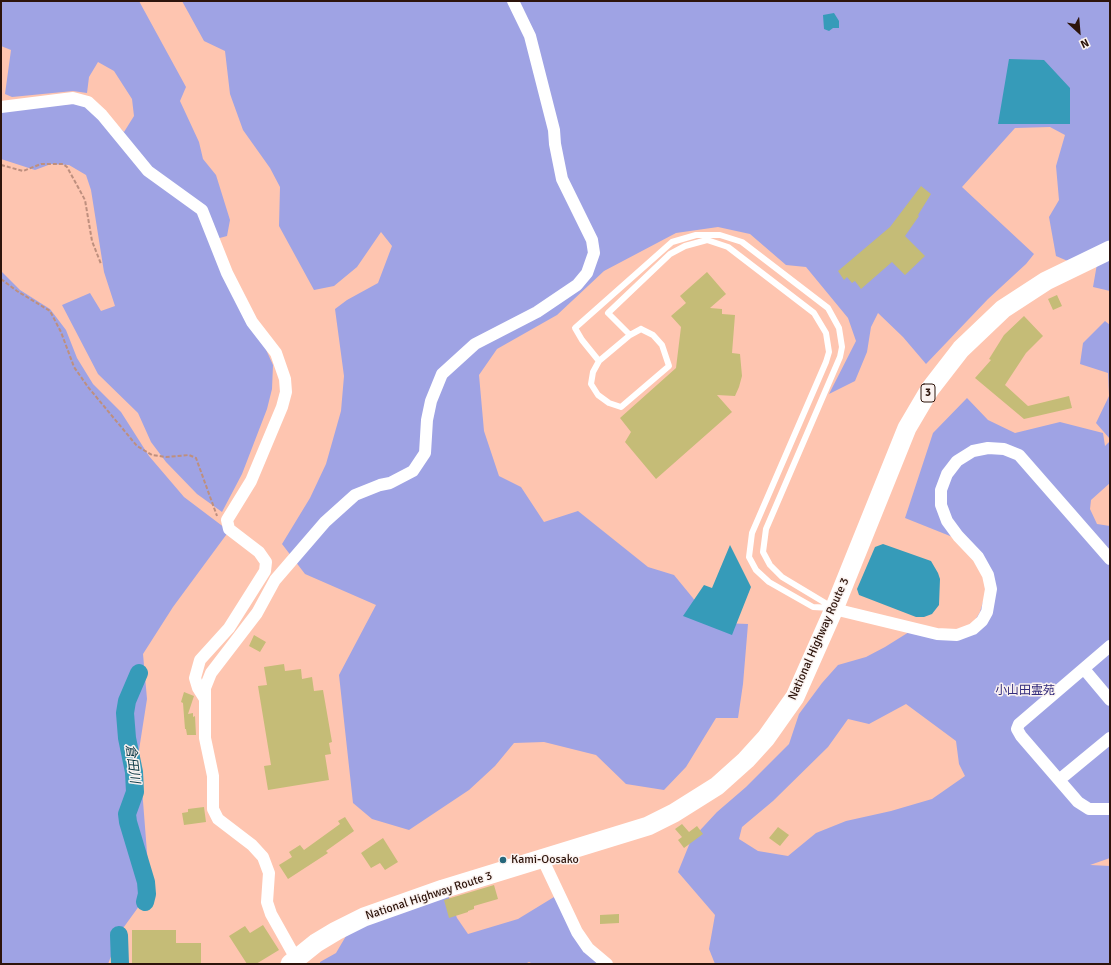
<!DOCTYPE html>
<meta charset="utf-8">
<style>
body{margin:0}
#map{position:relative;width:1111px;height:965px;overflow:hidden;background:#fec5b0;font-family:Signika,sans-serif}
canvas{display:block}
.frame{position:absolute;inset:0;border:2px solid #2d140b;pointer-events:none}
.north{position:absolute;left:1059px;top:12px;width:40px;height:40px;-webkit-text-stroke:3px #fbf3f1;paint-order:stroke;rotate:154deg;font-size:11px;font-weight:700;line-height:16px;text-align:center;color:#2d140b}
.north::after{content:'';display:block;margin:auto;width:14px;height:18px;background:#2d140b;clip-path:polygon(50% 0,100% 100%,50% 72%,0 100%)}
</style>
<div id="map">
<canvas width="1111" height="965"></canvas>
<div class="frame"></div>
<div class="north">N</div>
</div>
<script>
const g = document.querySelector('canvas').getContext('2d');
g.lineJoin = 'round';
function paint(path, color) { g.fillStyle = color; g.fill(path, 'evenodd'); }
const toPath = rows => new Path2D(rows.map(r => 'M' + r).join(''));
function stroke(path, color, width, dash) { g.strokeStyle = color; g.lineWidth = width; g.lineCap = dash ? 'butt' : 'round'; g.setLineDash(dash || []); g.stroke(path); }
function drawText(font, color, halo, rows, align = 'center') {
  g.font = font + ' Signika,"Noto Sans JP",sans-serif'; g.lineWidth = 3; g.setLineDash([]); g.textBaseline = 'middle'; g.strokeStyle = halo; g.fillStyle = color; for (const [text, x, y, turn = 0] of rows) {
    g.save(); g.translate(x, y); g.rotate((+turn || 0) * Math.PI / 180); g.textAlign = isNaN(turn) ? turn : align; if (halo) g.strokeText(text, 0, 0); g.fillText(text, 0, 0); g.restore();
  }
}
paint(toPath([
 [3,1,139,1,186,87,180,101,199,142,203,159,216,175,230,220,227,236,216,239,273,365,272,389,267,409,242,474,222,512,197,494,166,462,151,442,138,413,98,374,62,305,90,293,101,311,115,306,104,272,91,190,86,175,69,165,51,164,35,170,1,159,1,111,81,103,113,121,124,132,134,116,132,99,114,71,98,62,89,77,87,93,73,91,12,97,5,94,11,50,1,46,1,4],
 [182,1,1110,1,1110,245,1070,262,1056,256,1049,217,1059,200,1056,166,1065,135,1050,127,1015,128,962,187,1034,254,1026,264,988,299,926,364,903,337,878,313,871,327,867,352,855,381,829,394,856,341,848,318,806,267,786,265,750,234,718,227,676,233,604,271,557,315,497,349,479,375,484,431,499,476,521,487,544,522,578,511,648,567,674,575,697,603,721,623,748,624,743,684,738,718,716,718,686,767,664,790,626,784,596,755,544,742,514,743,495,766,469,790,409,830,372,819,353,803,339,675,376,605,305,574,282,544,310,498,326,464,341,411,344,376,335,309,347,300,378,283,392,246,381,232,357,267,334,286,314,290,279,226,280,187,270,168,243,130,230,94,225,51,204,41],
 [1110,259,1110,291,1093,287,1097,264],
 [1,271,20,290,50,309,66,330,77,358,93,384,121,412,149,456,184,497,229,531,173,607,143,654,147,699,139,750,150,891,121,931,108,964,1,964],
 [1105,321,1110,325,1110,439,1096,423,1109,396,1108,373,1080,364,1083,343],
 [967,398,988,420,1015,433,1060,422,1103,433,1105,446,1110,441,1110,483,1091,500,1090,509,1097,524,1110,526,1110,858,1090,865,1110,866,1110,964,715,964,709,949,715,915,678,872,691,840,717,812,746,787,789,744,799,714,822,683,838,665,866,657,885,647,917,627,953,630,966,627,974,622,980,612,985,595,985,580,977,563,955,538,905,518,933,433],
 [906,704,956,741,959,764,965,776,932,799,891,811,846,821,816,833,788,856,758,851,739,839,742,827,773,801,828,747,848,719,869,724],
 [448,895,457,918,468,934,518,919,554,897,602,964,533,964,529,962,525,964,320,964,320,962,336,953,346,936,393,911]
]), '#9fa3e4');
paint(toPath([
 [834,13,839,21,839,28,833,28,829,31,824,29,823,15],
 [1009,59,1044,60,1070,88,1070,124,998,124],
 [883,544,931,561,938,573,940,579,939,605,932,614,924,617,916,617,859,595,857,589,875,547],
 [730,545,751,587,732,635,683,616,704,585,712,588]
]), '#369bb9');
stroke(toPath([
 [139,673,127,701,125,713,127,738,134,772,135,792,127,814,128,822,146,882,147,894,145,902],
 [119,935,120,964]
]), '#369bb9', 18);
paint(toPath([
 [921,186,931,194,918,215,919,216,905,236,925,256,905,275,892,262,861,289,855,281,852,283,847,277,844,280,838,271,890,227],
 [707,272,726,294,710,308,722,309,722,314,735,315,732,353,740,354,742,376,739,387,735,396,717,395,732,412,656,479,625,442,631,432,620,418,676,368,681,327,671,316,686,303,680,296],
 [1057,295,1062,306,1053,310,1048,299],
 [1024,316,1043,336,1026,353,1005,385,1028,406,1069,396,1072,408,1024,419,975,378,991,360,989,359,1004,335],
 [254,635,266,642,260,652,249,646],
 [284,664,285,671,301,669,302,679,312,677,314,691,323,690,332,742,329,743,331,754,325,755,329,780,268,790,264,766,271,765,258,686,267,685,264,667],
 [184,692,194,696,188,714,193,713,193,717,195,716,196,735,187,735,186,729,185,729,183,703,181,702],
 [204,807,206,822,184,825,182,813,188,812,188,809],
 [345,817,354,831,326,851,328,853,288,879,279,865,292,857,289,852,300,845,304,850,340,824,338,821],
 [682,824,689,832,697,826,703,834,684,848,678,840,682,837,675,829],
 [778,827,789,835,780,846,769,838],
 [383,838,398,862,385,870,380,863,371,868,361,853],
 [494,885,498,899,474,906,474,909,468,911,468,912,449,918,444,900],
 [619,914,619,923,600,924,600,915],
 [263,925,279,950,256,964,247,964,229,936,245,926,250,933],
 [132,930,176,930,176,943,201,943,201,964,132,964]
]), '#c5bc77');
stroke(toPath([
 [1,165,23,171,41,164,63,164,67,167,85,200,92,241,101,264],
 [1,279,17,291,50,311,61,332,74,367,88,387,137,446,152,455,166,457,189,455,196,458,217,516]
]), '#be8f7e', 2, [4, 2]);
stroke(toPath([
 [641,329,653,335,662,345,669,366,621,407,609,403,598,395,591,384,593,372,599,361,630,335,641,329],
 [630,335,608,313,670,254,685,246,707,240,728,247,814,313,826,333,829,352,826,362,752,533,749,557,756,570,769,582,813,607,831,608],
 [599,361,582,340,575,328,672,242,696,235,720,235,742,242,828,308,839,328,842,347,840,357,766,529,763,552,770,565,782,577,832,607]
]), '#fff', 6);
stroke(toPath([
 [1,107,73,98,88,102,102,115,148,171,202,210,227,273,252,322,276,353,285,379,286,392,282,407,251,481,227,520,229,529,259,552,266,562,265,571,229,628,200,660,195,678,198,688,205,699,205,738,213,776,213,809,218,819,252,845,263,857,269,873,267,902,271,914,299,964],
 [834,609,937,634,957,635,973,629,982,621,987,612,991,589,988,575,978,557,958,536,947,521,941,505,941,490,947,474,957,461,973,451,988,448,1004,449,1019,455,1110,559],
 [1110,646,1019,724,1017,729,1021,736,1078,802,1089,809,1110,809],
 [1084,669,1110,700],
 [205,699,205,688,211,673,257,613,275,580,325,522,355,495,380,485,390,483,413,471,425,453,427,420,431,401,442,374,475,344,537,312,577,285,587,273,594,253,592,240,562,179,555,144,554,130,530,36,513,1],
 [1059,780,1110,738],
 [543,860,577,932,588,948,607,964]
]), '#fff', 12);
stroke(toPath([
 [290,964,316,943,336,931,364,917,443,889,648,826,674,813,717,786,746,760,766,738,795,697,834,609,907,428,930,389,961,349,1003,309,1046,281,1110,250]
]), '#fff', 19);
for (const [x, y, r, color] of [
 [503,860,4,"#26677b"]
]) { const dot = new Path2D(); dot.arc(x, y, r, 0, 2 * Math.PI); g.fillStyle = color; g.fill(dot); stroke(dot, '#fbf3f1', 1.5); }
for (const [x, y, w] of [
 [928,393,14]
]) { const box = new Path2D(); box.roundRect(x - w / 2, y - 9, w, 18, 3); g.fillStyle = '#fbf3f1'; g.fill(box); stroke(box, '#2d140b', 1); }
drawText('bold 11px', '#2d140b', null, [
 ["3",928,393]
]);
drawText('12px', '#2d140b', '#fbf3f1', [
 ["National Highway Route 3",819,639,-66],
 ["National Highway Route 3",429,896,-18]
]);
drawText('12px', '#332b7b', '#fbf3f1', [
 ["小山田霊苑",1025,691]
]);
drawText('12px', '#2d140b', '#fbf3f1', [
 ["Kami-Oosako",511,860]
], 'left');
drawText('italic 13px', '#0a3845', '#fbf3f1', [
 ["倉田川",132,764,83]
]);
</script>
